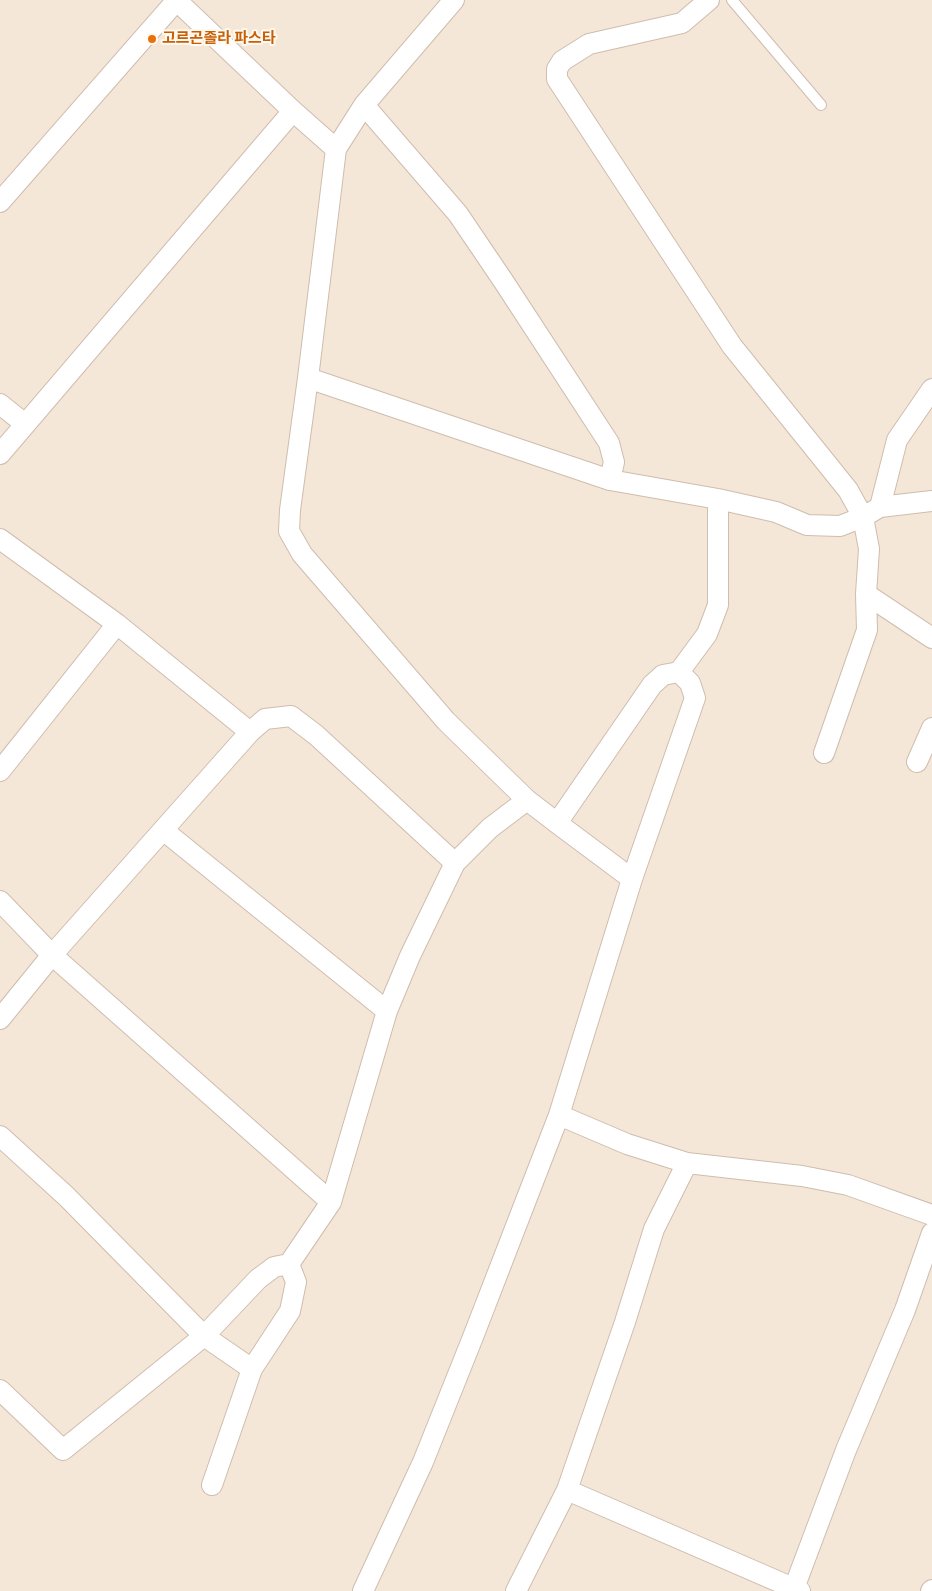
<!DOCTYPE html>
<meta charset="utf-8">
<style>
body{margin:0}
canvas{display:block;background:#fcf5e9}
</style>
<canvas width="932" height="1591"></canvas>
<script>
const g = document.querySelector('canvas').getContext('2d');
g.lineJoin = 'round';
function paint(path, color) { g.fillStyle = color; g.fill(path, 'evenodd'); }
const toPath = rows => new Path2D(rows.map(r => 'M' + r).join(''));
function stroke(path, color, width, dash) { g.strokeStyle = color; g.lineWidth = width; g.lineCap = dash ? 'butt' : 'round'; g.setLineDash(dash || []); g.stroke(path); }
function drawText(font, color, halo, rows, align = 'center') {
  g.font = font + ' "Titillium Web","Noto Sans KR",sans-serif'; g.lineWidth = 4; g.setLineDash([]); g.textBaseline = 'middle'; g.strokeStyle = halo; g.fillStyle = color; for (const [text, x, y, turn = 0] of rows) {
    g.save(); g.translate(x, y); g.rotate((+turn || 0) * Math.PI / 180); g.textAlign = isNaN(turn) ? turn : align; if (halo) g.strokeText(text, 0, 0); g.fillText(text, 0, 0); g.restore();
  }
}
paint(toPath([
 [0,0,932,0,932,1591,0,1591]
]), '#f4e7d7');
const service = toPath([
 [732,0,821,105]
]);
const minor = toPath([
 [176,0,293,111,336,149,364,105,454,0],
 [709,0,682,23,589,44,562,61,557,69,557,79,732,346,848,490,863,517,869,549,866,594,867,630,824,753],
 [364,105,458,214,504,282,609,443,614,462,610,480],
 [0,202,177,0],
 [308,378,336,149],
 [0,404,25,424],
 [0,454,293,111],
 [718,499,776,512,807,525,840,526,863,517,880,507,932,501],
 [880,507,897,440,932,389],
 [0,539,117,624,250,732],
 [866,594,932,638],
 [917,762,932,728],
 [0,771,117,624],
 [557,823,652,685,663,675,679,672,707,634,718,605,718,499,610,480,308,378,290,510,289,531,302,554,446,721,527,800,557,823,632,879],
 [163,830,387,1011],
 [0,901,52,955,331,1202],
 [0,1019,52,955,250,732,265,719,291,716,316,735,455,863],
 [559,1115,627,1144,687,1163,802,1176,848,1185,932,1215],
 [0,1136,66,1196,204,1336,252,1369],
 [0,1390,63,1450,204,1336,258,1279,274,1267,289,1264,331,1202,387,1011,410,956,455,863,490,828,527,800],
 [212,1485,252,1369,290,1311,296,1282,289,1264],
 [567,1490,800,1591],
 [363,1591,423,1462,473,1337,559,1115,632,879,695,698,690,683,679,672],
 [516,1591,567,1490,625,1322,654,1229,687,1163],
 [793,1591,846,1450,905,1310,932,1233],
 [931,1591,932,1590]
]);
stroke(service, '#cfbdae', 12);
stroke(minor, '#cfbdae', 22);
stroke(service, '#fff', 10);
stroke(minor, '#fff', 20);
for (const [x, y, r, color] of [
 [152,39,5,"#e8710a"]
]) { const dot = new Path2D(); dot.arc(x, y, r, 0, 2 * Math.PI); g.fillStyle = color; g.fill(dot); stroke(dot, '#fff9ef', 2); }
drawText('bold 15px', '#c56008', '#fff9ef', [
 ["고르곤졸라 파스타",162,39]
], 'left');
</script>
